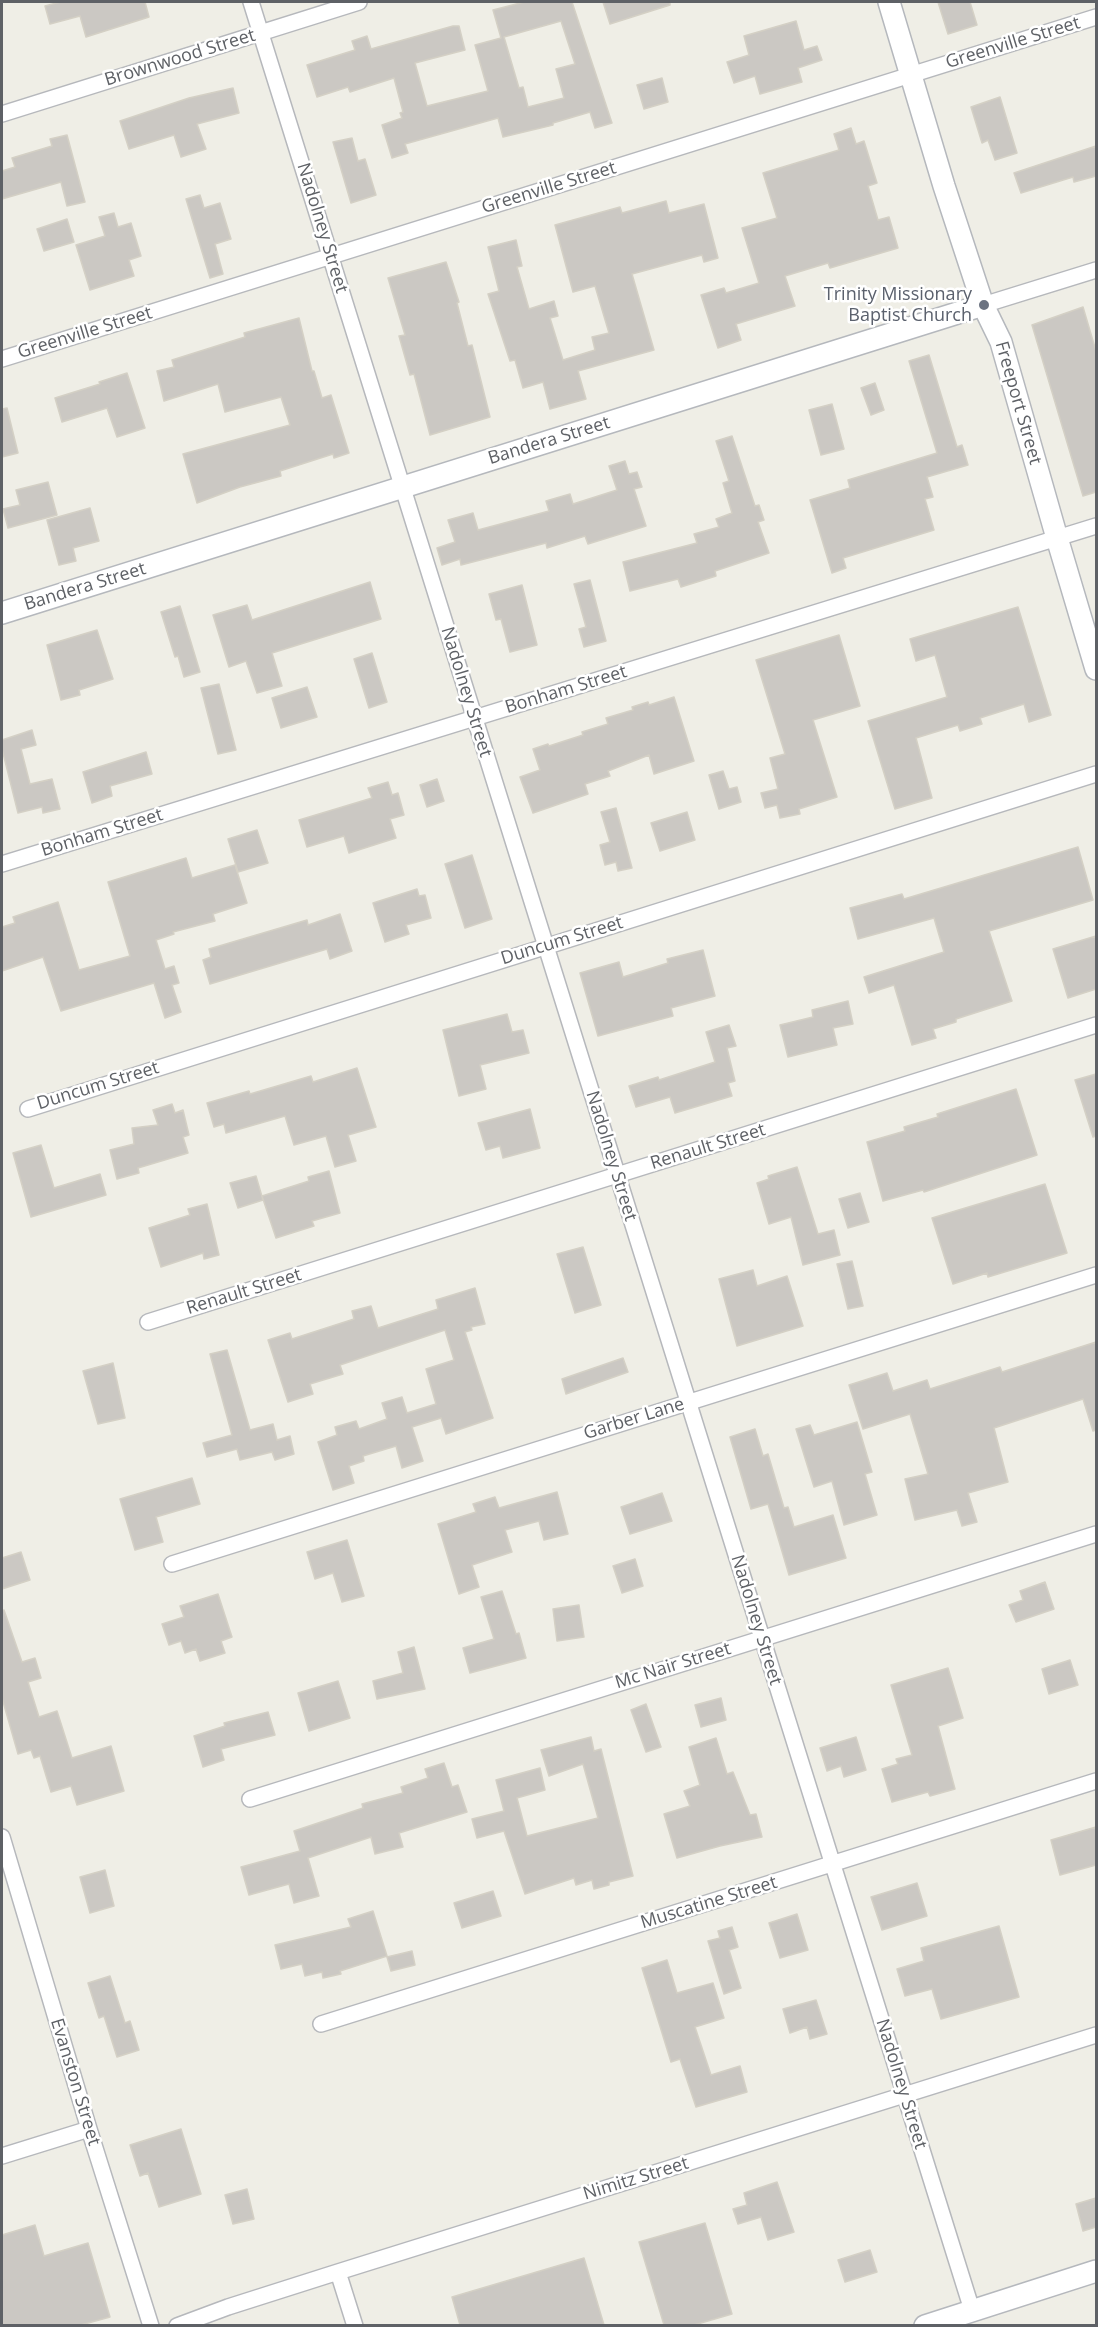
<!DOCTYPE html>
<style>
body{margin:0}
#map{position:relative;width:1098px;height:2327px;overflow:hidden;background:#efeee6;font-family:"Open Sans",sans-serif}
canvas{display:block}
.frame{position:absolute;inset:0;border:3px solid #5e6166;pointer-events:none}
</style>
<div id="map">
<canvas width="1098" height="2327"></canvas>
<div class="frame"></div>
</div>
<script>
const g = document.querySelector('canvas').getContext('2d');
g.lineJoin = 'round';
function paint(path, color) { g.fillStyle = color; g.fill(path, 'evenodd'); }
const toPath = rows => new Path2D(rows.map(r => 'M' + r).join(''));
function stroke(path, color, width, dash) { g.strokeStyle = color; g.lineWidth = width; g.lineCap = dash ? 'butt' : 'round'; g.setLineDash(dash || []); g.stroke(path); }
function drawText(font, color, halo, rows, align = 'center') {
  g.font = font + ' "Open Sans",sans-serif'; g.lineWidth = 5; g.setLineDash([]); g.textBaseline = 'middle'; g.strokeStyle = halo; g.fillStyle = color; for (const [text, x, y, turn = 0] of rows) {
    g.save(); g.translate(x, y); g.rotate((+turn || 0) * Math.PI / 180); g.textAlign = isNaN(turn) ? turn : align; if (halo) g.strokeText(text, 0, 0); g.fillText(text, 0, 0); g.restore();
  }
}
const building = toPath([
 [60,2,145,2,149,17,86,37,80,16,50,24,45,6,60,2],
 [524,2,572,2,612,123,595,128,590,112,553,123,553,125,503,137,498,118,405,144,408,153,392,158,382,125,402,118,400,113,403,112,394,78,350,92,348,87,317,97,307,65,355,50,352,41,367,36,371,49,453,26,459,26,465,50,415,63,427,106,488,91,475,45,501,38,493,10,524,2],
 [561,21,575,64,556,69,564,98,528,107,523,87,519,88,504,37,561,21],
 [603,2,670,2,670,5,610,24,603,2],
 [938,2,970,2,977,25,948,34,938,2],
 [796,21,804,50,817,46,822,60,798,68,802,82,760,94,755,76,734,83,727,62,749,55,744,36,796,21],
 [662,78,668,102,644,109,637,85,662,78],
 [233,88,239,113,197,124,206,149,181,157,174,135,129,149,120,121,189,98,233,88],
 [1000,97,1017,153,995,160,988,140,982,143,971,107,1000,97],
 [851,128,856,144,864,141,877,183,868,186,878,220,889,217,898,248,830,268,828,263,785,276,795,306,736,324,741,340,718,348,701,295,724,288,726,293,759,283,742,228,777,218,763,173,839,150,834,134,851,128],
 [67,135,85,202,67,206,61,182,2,199,2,171,15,167,12,158,52,146,50,139,67,135],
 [352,138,358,161,365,159,376,195,351,203,333,142,352,138],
 [1096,146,1096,176,1074,182,1073,177,1021,193,1014,173,1096,146],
 [200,195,204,208,220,203,231,239,215,244,223,274,210,278,186,199,200,195],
 [666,201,669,213,704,204,718,258,704,262,702,255,632,274,654,350,578,371,586,399,550,409,543,382,523,388,515,360,510,361,488,294,499,291,488,247,516,240,522,266,517,267,529,309,554,301,558,316,550,318,563,360,595,350,592,337,609,333,595,286,573,292,555,225,620,207,622,213,666,201],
 [114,213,118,227,131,223,141,256,129,260,134,276,90,290,76,245,105,236,99,217,114,213],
 [67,219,74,242,44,251,37,229,67,219],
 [446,262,459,302,457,303,468,346,472,345,490,417,430,435,414,374,410,375,399,336,405,335,388,278,446,262],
 [1083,307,1096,351,1096,492,1083,496,1032,325,1083,307],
 [299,318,312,371,314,371,322,398,331,395,349,453,334,458,333,454,280,471,281,476,240,487,197,503,183,454,290,425,281,397,225,412,218,384,164,401,157,371,174,367,172,360,245,337,244,333,299,318],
 [929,355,957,447,962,445,968,465,927,477,933,497,925,499,934,530,843,558,846,568,832,573,810,500,850,488,848,480,937,453,909,361,929,355],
 [127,373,145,428,117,437,107,408,62,422,55,398,100,384,99,382,127,373],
 [875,383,884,410,871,415,861,388,875,383],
 [832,404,844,449,821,455,809,410,832,404],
 [7,408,18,453,2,457,2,409,7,408],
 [732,436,755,506,759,505,764,520,758,522,769,553,715,571,716,576,681,587,678,579,630,591,623,562,697,543,694,534,719,527,716,519,732,513,723,483,729,481,716,441,732,436],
 [625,461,629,474,637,472,642,487,634,489,646,526,588,544,585,536,547,548,546,543,461,565,460,559,442,565,437,548,455,542,448,520,473,513,478,530,549,511,546,501,570,494,573,504,617,490,609,466,625,461],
 [48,482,57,515,8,528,3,509,20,505,16,490,48,482],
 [90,508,99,541,73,548,76,561,59,565,47,520,90,508],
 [590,580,606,641,584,647,579,629,586,627,574,584,590,580],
 [370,582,381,619,272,653,282,686,257,693,246,661,229,667,213,615,247,605,252,620,370,582],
 [522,585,537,645,510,652,501,619,496,620,489,594,522,585],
 [180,606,200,672,184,677,178,656,175,657,161,612,180,606],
 [1018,607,1051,715,1029,722,1024,704,980,718,982,724,960,731,958,725,916,738,932,798,895,809,868,721,947,697,935,655,916,661,910,639,1018,607],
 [97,630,113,679,79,690,80,695,61,700,47,645,97,630],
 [839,635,860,706,813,720,837,797,799,809,800,814,780,818,777,805,765,808,761,793,778,789,770,758,785,754,756,660,839,635],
 [372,653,387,702,369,708,354,659,372,653],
 [219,684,236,750,218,754,201,688,219,684],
 [307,687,317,717,281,728,272,698,307,687],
 [674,697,694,761,654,774,649,755,608,771,610,776,585,784,588,794,533,813,520,777,540,770,533,749,548,744,549,746,583,735,582,732,608,724,606,718,633,710,632,707,648,702,649,705,674,697],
 [32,730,36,745,21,749,30,784,52,779,60,809,43,813,42,807,18,813,2,749,2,740,32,730],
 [146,752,152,774,110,786,112,796,92,803,83,772,146,752],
 [723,771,729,789,737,787,741,802,719,809,709,775,723,771],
 [437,779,444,801,427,807,420,785,437,779],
 [388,782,392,795,398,793,404,815,390,819,396,838,349,853,344,836,307,847,299,820,372,798,368,788,388,782],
 [616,808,632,868,618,871,616,862,605,865,600,845,610,842,601,812,616,808],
 [687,812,695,840,660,851,651,823,687,812],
 [257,830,268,863,238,872,228,839,257,830],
 [1078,847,1093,900,989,931,1012,1001,956,1019,956,1022,933,1029,936,1038,912,1045,894,985,869,993,864,977,944,952,934,918,858,939,850,908,902,894,904,899,1078,847],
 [472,855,492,919,465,928,445,864,472,855],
 [186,858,192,878,235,865,247,903,213,914,215,921,173,932,174,934,156,940,165,969,174,966,179,983,172,985,181,1012,165,1018,154,983,61,1011,43,957,2,971,2,927,15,923,13,917,58,902,79,970,130,956,108,882,186,858],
 [417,889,419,896,425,895,431,918,406,925,409,934,385,942,373,903,417,889],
 [340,914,352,951,330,959,327,949,210,984,203,960,211,957,209,949,307,920,308,925,340,914],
 [1096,936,1096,989,1068,998,1053,949,1096,936],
 [703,950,715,996,671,1008,673,1016,598,1036,580,973,619,962,623,977,668,963,667,959,703,950],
 [848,1001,853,1024,833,1028,837,1045,788,1057,780,1025,813,1017,812,1010,848,1001],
 [507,1014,512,1032,523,1030,529,1053,480,1065,486,1089,459,1096,443,1030,507,1014],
 [729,1025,736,1046,727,1048,735,1081,728,1083,732,1096,675,1113,670,1097,636,1107,629,1086,658,1077,659,1080,715,1062,706,1032,729,1025],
 [357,1068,376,1127,348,1135,356,1161,335,1167,326,1136,294,1145,285,1116,226,1133,224,1124,214,1127,207,1103,249,1091,250,1094,311,1076,313,1082,357,1068],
 [1096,1074,1096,1136,1093,1137,1075,1080,1096,1074],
 [1016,1089,1037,1155,924,1192,923,1190,883,1201,867,1142,905,1131,904,1127,938,1117,937,1114,1016,1089],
 [172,1104,175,1113,183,1110,189,1135,183,1137,188,1153,138,1168,139,1173,117,1179,110,1150,134,1144,132,1128,158,1125,153,1110,172,1104],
 [530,1109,540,1148,503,1158,500,1146,486,1150,478,1123,530,1109],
 [41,1145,54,1188,100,1174,106,1195,31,1217,13,1153,41,1145],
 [797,1167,818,1234,834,1230,840,1255,803,1265,791,1217,769,1224,757,1183,769,1179,768,1176,797,1167],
 [329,1171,340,1213,312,1221,314,1226,276,1238,262,1196,309,1181,308,1177,329,1171],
 [256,1176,263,1200,238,1208,230,1183,256,1176],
 [1045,1184,1067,1253,988,1277,987,1273,953,1284,932,1218,1045,1184],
 [860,1193,869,1222,848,1228,839,1199,860,1193],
 [207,1204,219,1255,204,1259,203,1253,161,1267,149,1228,190,1215,188,1209,207,1204],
 [583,1247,601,1305,575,1313,557,1254,583,1247],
 [852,1261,863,1306,848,1309,837,1264,852,1261],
 [753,1270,757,1286,787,1276,803,1326,737,1346,719,1279,753,1270],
 [475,1288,485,1324,471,1327,472,1330,465,1332,493,1418,446,1434,441,1418,412,1427,423,1461,402,1468,396,1446,363,1456,364,1461,349,1466,354,1483,333,1490,318,1442,337,1435,335,1427,356,1421,359,1429,387,1419,382,1403,402,1397,407,1413,436,1404,426,1369,454,1360,445,1330,340,1365,343,1374,310,1384,313,1394,288,1402,268,1340,290,1333,292,1339,354,1319,352,1311,371,1306,378,1328,438,1309,436,1300,475,1288],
 [1096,1342,1096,1430,1093,1431,1083,1399,994,1428,1008,1482,968,1493,977,1522,962,1526,957,1510,915,1520,905,1479,928,1474,910,1414,863,1429,849,1385,887,1373,893,1391,927,1380,930,1389,1000,1367,1002,1372,1096,1342],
 [227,1350,250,1430,273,1424,277,1440,290,1436,294,1454,275,1460,272,1452,240,1460,237,1449,207,1457,203,1443,232,1435,210,1354,227,1350],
 [623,1358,628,1372,566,1394,562,1379,623,1358],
 [113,1363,125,1418,98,1424,83,1371,113,1363],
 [857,1422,872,1472,865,1474,877,1515,844,1525,832,1481,814,1487,796,1429,810,1425,814,1435,857,1422],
 [755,1429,763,1456,768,1454,784,1508,788,1507,794,1527,833,1515,846,1558,789,1575,768,1504,751,1509,730,1437,755,1429],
 [192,1478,200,1504,156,1517,163,1542,135,1550,120,1499,192,1478],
 [557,1492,568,1534,544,1540,539,1521,505,1530,512,1552,472,1565,479,1587,459,1594,438,1524,476,1512,473,1504,495,1497,499,1508,557,1492],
 [662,1493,672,1521,630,1534,621,1507,662,1493],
 [347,1540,364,1596,342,1602,333,1573,315,1579,307,1552,347,1540],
 [21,1552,30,1580,2,1589,2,1558,21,1552],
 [635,1559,643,1586,622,1593,613,1566,635,1559],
 [1045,1582,1054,1609,1016,1622,1009,1605,1023,1600,1020,1591,1045,1582],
 [502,1591,516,1634,519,1633,526,1658,470,1673,463,1648,494,1639,481,1597,502,1591],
 [218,1594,232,1637,221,1641,225,1653,200,1661,196,1649,185,1653,181,1641,169,1645,162,1624,184,1617,180,1606,218,1594],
 [579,1605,584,1637,557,1641,553,1609,579,1605],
 [4,1610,22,1662,35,1658,41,1678,28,1682,39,1717,57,1711,72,1758,111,1746,124,1791,77,1805,71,1786,51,1792,40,1756,34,1758,31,1750,18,1754,2,1698,2,1611,4,1610],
 [414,1647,425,1689,377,1699,373,1681,403,1673,398,1652,414,1647],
 [1070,1660,1078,1685,1049,1694,1042,1669,1070,1660],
 [948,1668,963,1718,938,1726,955,1789,930,1796,928,1792,892,1802,882,1769,898,1764,896,1759,912,1755,891,1685,948,1668],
 [338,1681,350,1718,309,1731,298,1693,338,1681],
 [721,1698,726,1720,701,1727,695,1705,721,1698],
 [646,1704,661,1747,646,1752,631,1710,646,1704],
 [268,1712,275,1735,221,1749,224,1760,203,1767,194,1736,225,1726,224,1723,268,1712],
 [591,1737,594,1751,601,1749,633,1876,609,1882,609,1885,594,1889,592,1880,576,1885,574,1878,525,1894,504,1831,477,1838,472,1819,504,1811,496,1780,540,1768,545,1790,517,1798,527,1836,598,1818,583,1764,549,1776,541,1750,591,1737],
 [856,1737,866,1770,844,1777,841,1766,827,1771,820,1748,856,1737],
 [716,1738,727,1774,733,1772,750,1815,756,1814,762,1837,720,1846,677,1858,664,1814,690,1806,684,1791,700,1785,689,1747,716,1738],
 [444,1763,452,1787,458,1785,467,1812,399,1833,403,1847,375,1854,371,1837,308,1858,319,1896,294,1903,289,1884,249,1895,241,1867,300,1851,294,1831,363,1808,362,1804,403,1793,401,1787,428,1778,425,1769,444,1763],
 [1096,1827,1096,1865,1060,1875,1051,1840,1096,1827],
 [105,1870,114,1906,90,1913,80,1877,105,1870],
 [917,1883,927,1916,882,1930,871,1897,917,1883],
 [493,1891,501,1916,462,1928,454,1903,493,1891],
 [373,1911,387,1956,340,1971,341,1974,323,1978,322,1972,305,1976,302,1964,281,1969,275,1945,351,1927,348,1919,373,1911],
 [797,1914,808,1950,780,1958,769,1923,797,1914],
 [999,1926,1019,1997,941,2019,932,1989,905,1996,897,1969,924,1961,921,1948,999,1926],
 [732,1927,738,1947,729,1950,741,1988,724,1994,708,1941,720,1938,718,1931,732,1927],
 [412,1951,415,1965,391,1971,387,1957,412,1951],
 [667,1960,677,1993,713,1983,724,2018,695,2027,711,2075,740,2066,747,2092,696,2107,680,2059,671,2062,642,1968,667,1960],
 [110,1976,125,2023,130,2021,139,2050,117,2057,104,2016,99,2018,88,1983,110,1976],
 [816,2000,827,2034,810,2039,807,2027,790,2033,783,2009,816,2000],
 [181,2129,201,2194,159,2207,148,2173,140,2176,130,2145,181,2129],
 [777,2182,794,2232,768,2240,761,2217,738,2224,733,2209,747,2205,744,2193,777,2182],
 [247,2189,254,2219,233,2224,225,2195,247,2189],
 [1096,2198,1096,2227,1083,2231,1076,2204,1096,2198],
 [705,2223,732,2314,694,2325,664,2325,639,2242,705,2223],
 [35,2225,44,2256,88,2243,110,2317,81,2325,2,2325,2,2235,35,2225],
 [870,2250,877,2272,845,2282,838,2260,870,2250],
 [584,2258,604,2325,460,2325,452,2297,584,2258]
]);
paint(building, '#cbc8c3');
stroke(building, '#d4d0c5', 1.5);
const street = toPath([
 [251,2,972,2310],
 [2,114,359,2],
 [983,305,1096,270],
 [2,359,1096,17],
 [2,864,1096,526],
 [28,1109,1096,774],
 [148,1322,1096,1025],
 [172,1564,1096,1275],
 [250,1799,1096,1534],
 [2,1837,89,2129,151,2326],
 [321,2024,1096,1781],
 [2,2156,89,2129],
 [338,2272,355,2326],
 [177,2326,228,2307,338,2272,1096,2035]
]);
const secondary = toPath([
 [889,2,944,186,983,305,1001,342,1057,538,1096,669],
 [2,613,983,305],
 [925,2326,1096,2271]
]);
stroke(street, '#b6b8bc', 18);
stroke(secondary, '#b5b8bd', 24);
stroke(street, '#fff', 15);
stroke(secondary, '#fff', 21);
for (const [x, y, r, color] of [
 [984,305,6,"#6b7280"]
]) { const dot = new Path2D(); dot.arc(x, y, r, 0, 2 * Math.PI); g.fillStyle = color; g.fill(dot); stroke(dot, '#fff', 2); }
drawText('18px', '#5e6166', '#fff', [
 ["Greenville Street",1013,43,-17],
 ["Brownwood Street",180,58,-17],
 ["Greenville Street",549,188,-17],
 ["Nadolney Street",322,228,73],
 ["Greenville Street",85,333,-17],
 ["Freeport Street",1018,403,74],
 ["Bandera Street",549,441,-17],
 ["Bandera Street",85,587,-17],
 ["Bonham Street",566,690,-17],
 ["Nadolney Street",466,692,73],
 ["Bonham Street",102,833,-17],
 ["Duncum Street",562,941,-17],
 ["Duncum Street",98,1086,-17],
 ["Renault Street",708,1147,-17],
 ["Nadolney Street",611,1156,73],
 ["Renault Street",244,1292,-17],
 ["Garber Lane",634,1419,-17],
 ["Nadolney Street",756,1620,73],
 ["Mc Nair Street",673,1666,-17],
 ["Muscatine Street",709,1903,-17],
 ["Evanston Street",75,2082,73],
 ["Nadolney Street",901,2084,73],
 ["Nimitz Street",636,2179,-17]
]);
drawText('18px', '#5b616d', '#fff', [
 ["Trinity Missionary",972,295],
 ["Baptist Church",972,316]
], 'right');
</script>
